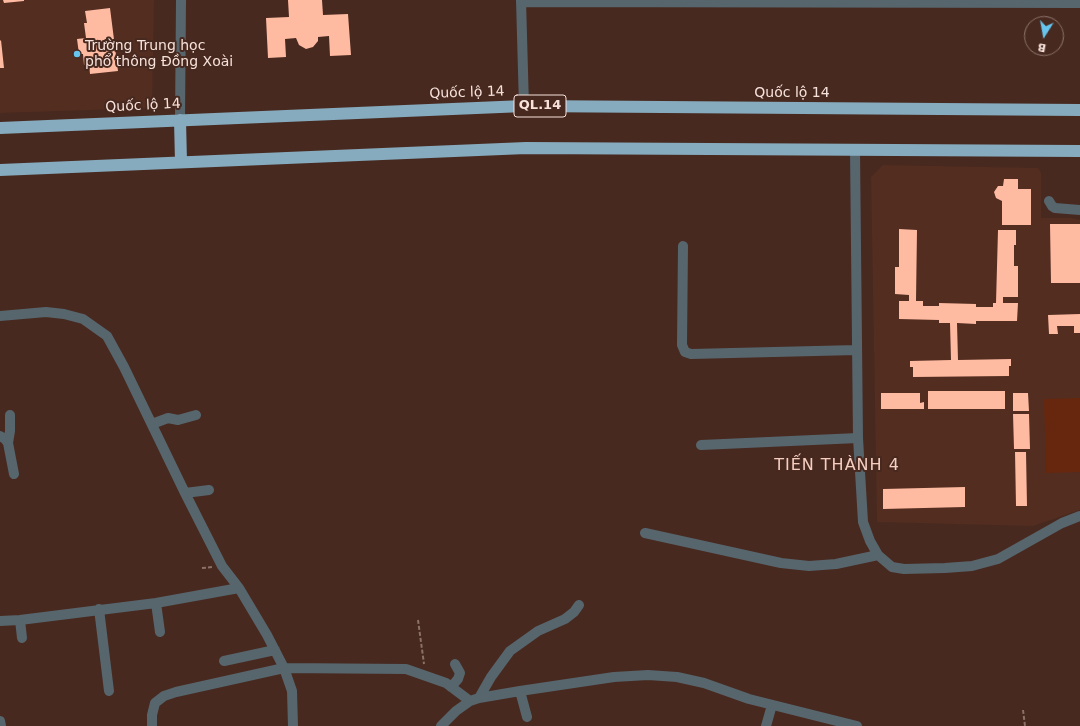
<!DOCTYPE html>
<meta charset="utf-8">
<style>
body{margin:0}
#map{position:relative;width:1080px;height:726px;overflow:hidden;background:#47291f;font-family:"DejaVu Sans",sans-serif}
canvas{display:block}
.north{position:absolute;left:1024px;top:16px;width:40px;height:40px;box-sizing:border-box;background:#47291f;border:1px solid #8d736a;border-radius:50%;rotate:191deg;font-size:11px;font-weight:700;line-height:16px;text-align:center;color:#f6e2db}
.north::after{content:'';display:block;margin:auto;width:14px;height:18px;background:#66c4ef;clip-path:polygon(50% 0,100% 100%,50% 72%,0 100%)}
</style>
<div id="map">
<canvas width="1080" height="726"></canvas>
<div class="north">B</div>
</div>
<script>
const g = document.querySelector('canvas').getContext('2d');
g.lineJoin = 'round';
function paint(path, color) { g.fillStyle = color; g.fill(path, 'evenodd'); }
const toPath = rows => new Path2D(rows.map(r => 'M' + r).join(''));
function stroke(path, color, width, dash) { g.strokeStyle = color; g.lineWidth = width; g.lineCap = dash ? 'butt' : 'round'; g.setLineDash(dash || []); g.stroke(path); }
function drawText(font, color, halo, rows, align = 'center') {
  g.font = font + ' "DejaVu Sans",sans-serif'; g.lineWidth = 4; g.setLineDash([]); g.textBaseline = 'middle'; g.strokeStyle = halo; g.fillStyle = color; for (const [text, x, y, turn = 0] of rows) {
    g.save(); g.translate(x, y); g.rotate((+turn || 0) * Math.PI / 180); g.textAlign = isNaN(turn) ? turn : align; if (halo) g.strokeText(text, 0, 0); g.fillText(text, 0, 0); g.restore();
  }
}
paint(toPath([
 [0,0,154,0,152,108,0,113],
 [883,165,1038,168,1041,173,1041,218,1072,218,1080,220,1080,510,1033,526,877,522,871,177]
]), '#522d20');
paint(toPath([
 [1080,398,1080,472,1046,473,1044,399]
]), '#67270e');
paint(toPath([
 [3,0,24,0,24,1,4,3],
 [288,0,322,0,323,15,348,14,351,55,330,56,329,36,318,37,318,41,313,47,306,49,299,45,296,38,285,39,286,57,268,58,266,18,289,17],
 [110,8,118,71,90,74,89,64,84,65,83,54,79,54,77,39,86,38,84,23,87,23,85,11],
 [1,40,4,68,0,68,0,41],
 [1004,179,1018,179,1018,189,1031,189,1031,225,1002,225,1002,201,996,198,994,192,998,186,1003,186],
 [1050,224,1080,224,1080,283,1051,283],
 [899,229,917,230,916,301,923,301,923,306,939,306,939,303,976,304,976,307,993,307,993,303,996,303,998,230,1016,230,1016,245,1014,245,1014,266,1018,266,1018,297,1003,297,1003,303,1018,303,1017,321,976,321,976,324,957,323,958,360,1011,359,1011,366,1009,366,1009,376,913,377,913,367,910,367,910,361,951,360,950,323,939,323,939,320,899,319,899,301,909,301,909,295,895,294,895,267,899,267],
 [1080,314,1080,333,1074,333,1074,326,1057,326,1058,334,1049,334,1048,315],
 [928,391,1005,391,1005,409,928,409],
 [881,393,920,393,920,403,924,402,924,409,881,409],
 [1013,393,1028,393,1029,411,1013,411],
 [1013,414,1029,414,1030,449,1014,449],
 [1015,452,1026,452,1027,506,1016,506],
 [965,487,965,507,883,509,883,489]
]), '#ffbaa2');
stroke(toPath([
 [202,568,213,567],
 [418,620,424,664],
 [1023,710,1025,726]
]), '#8b7168', 2, [4, 2]);
stroke(toPath([
 [521,0,524,106],
 [521,2,1080,3],
 [180,120,181,0],
 [855,150,858,438,863,522,870,541,878,555,892,567,904,569,945,568,972,566,998,559,1062,523,1080,516],
 [1049,201,1052,206,1055,208,1080,210],
 [683,246,682,345,685,352,691,354,857,350],
 [0,316,46,312,64,314,83,319,107,336,124,367,185,493,222,566,239,588],
 [152,424,168,418,178,420,196,415],
 [0,436,5,439,8,443,14,474],
 [8,443,10,431,10,415],
 [701,445,858,438],
 [185,493,209,490],
 [645,533,781,563,809,566,836,564,878,555],
 [156,603,160,632],
 [99,609,109,691],
 [20,620,22,638],
 [0,621,20,620,156,603,239,588,267,635,284,668,292,691,293,726],
 [224,661,275,650],
 [451,687,458,679,460,673,455,664],
 [520,691,527,717],
 [479,698,491,677,510,651,538,631,565,619,574,612,579,605],
 [0,721,1,726],
 [152,726,152,715,155,703,164,696,176,692,284,668,406,669,446,683,470,701],
 [441,726,456,711,470,701,479,698,520,691,614,677,648,675,677,677,704,683,749,699,857,726],
 [766,726,772,705]
]), '#57656d', 10);
stroke(toPath([
 [180,120,181,162],
 [0,128,524,106,1080,110],
 [0,170,526,148,1080,151]
]), '#86abbe', 12);
for (const [x, y, r, color] of [
 [77,54,4,"#66c4ef"]
]) { const dot = new Path2D(); dot.arc(x, y, r, 0, 2 * Math.PI); g.fillStyle = color; g.fill(dot); stroke(dot, '#47291f', 1.5); }
for (const [x, y, w] of [
 [540,106,52]
]) { const box = new Path2D(); box.roundRect(x - w / 2, y - 11, w, 22, 3); g.fillStyle = '#47291f'; g.fill(box); stroke(box, '#f6e2db', 1); }
drawText('bold 13px', '#f6e2db', null, [
 ["QL.14",540,106]
]);
drawText('14px', '#f6e2db', '#47291f', [
 ["Trường Trung học",85,46],
 ["phổ thông Đồng Xoài",85,62]
], 'left');
drawText('14px', '#f6e2db', '#47291f', [
 ["Quốc lộ 14",467,93,-2],
 ["Quốc lộ 14",792,93],
 ["Quốc lộ 14",143,106,-3]
]);
g.letterSpacing = '1px';
drawText('16px', '#f5cec0', '#47291f', [
 ["TIẾN THÀNH 4",837,466]
]);
g.letterSpacing = '0px';
</script>
